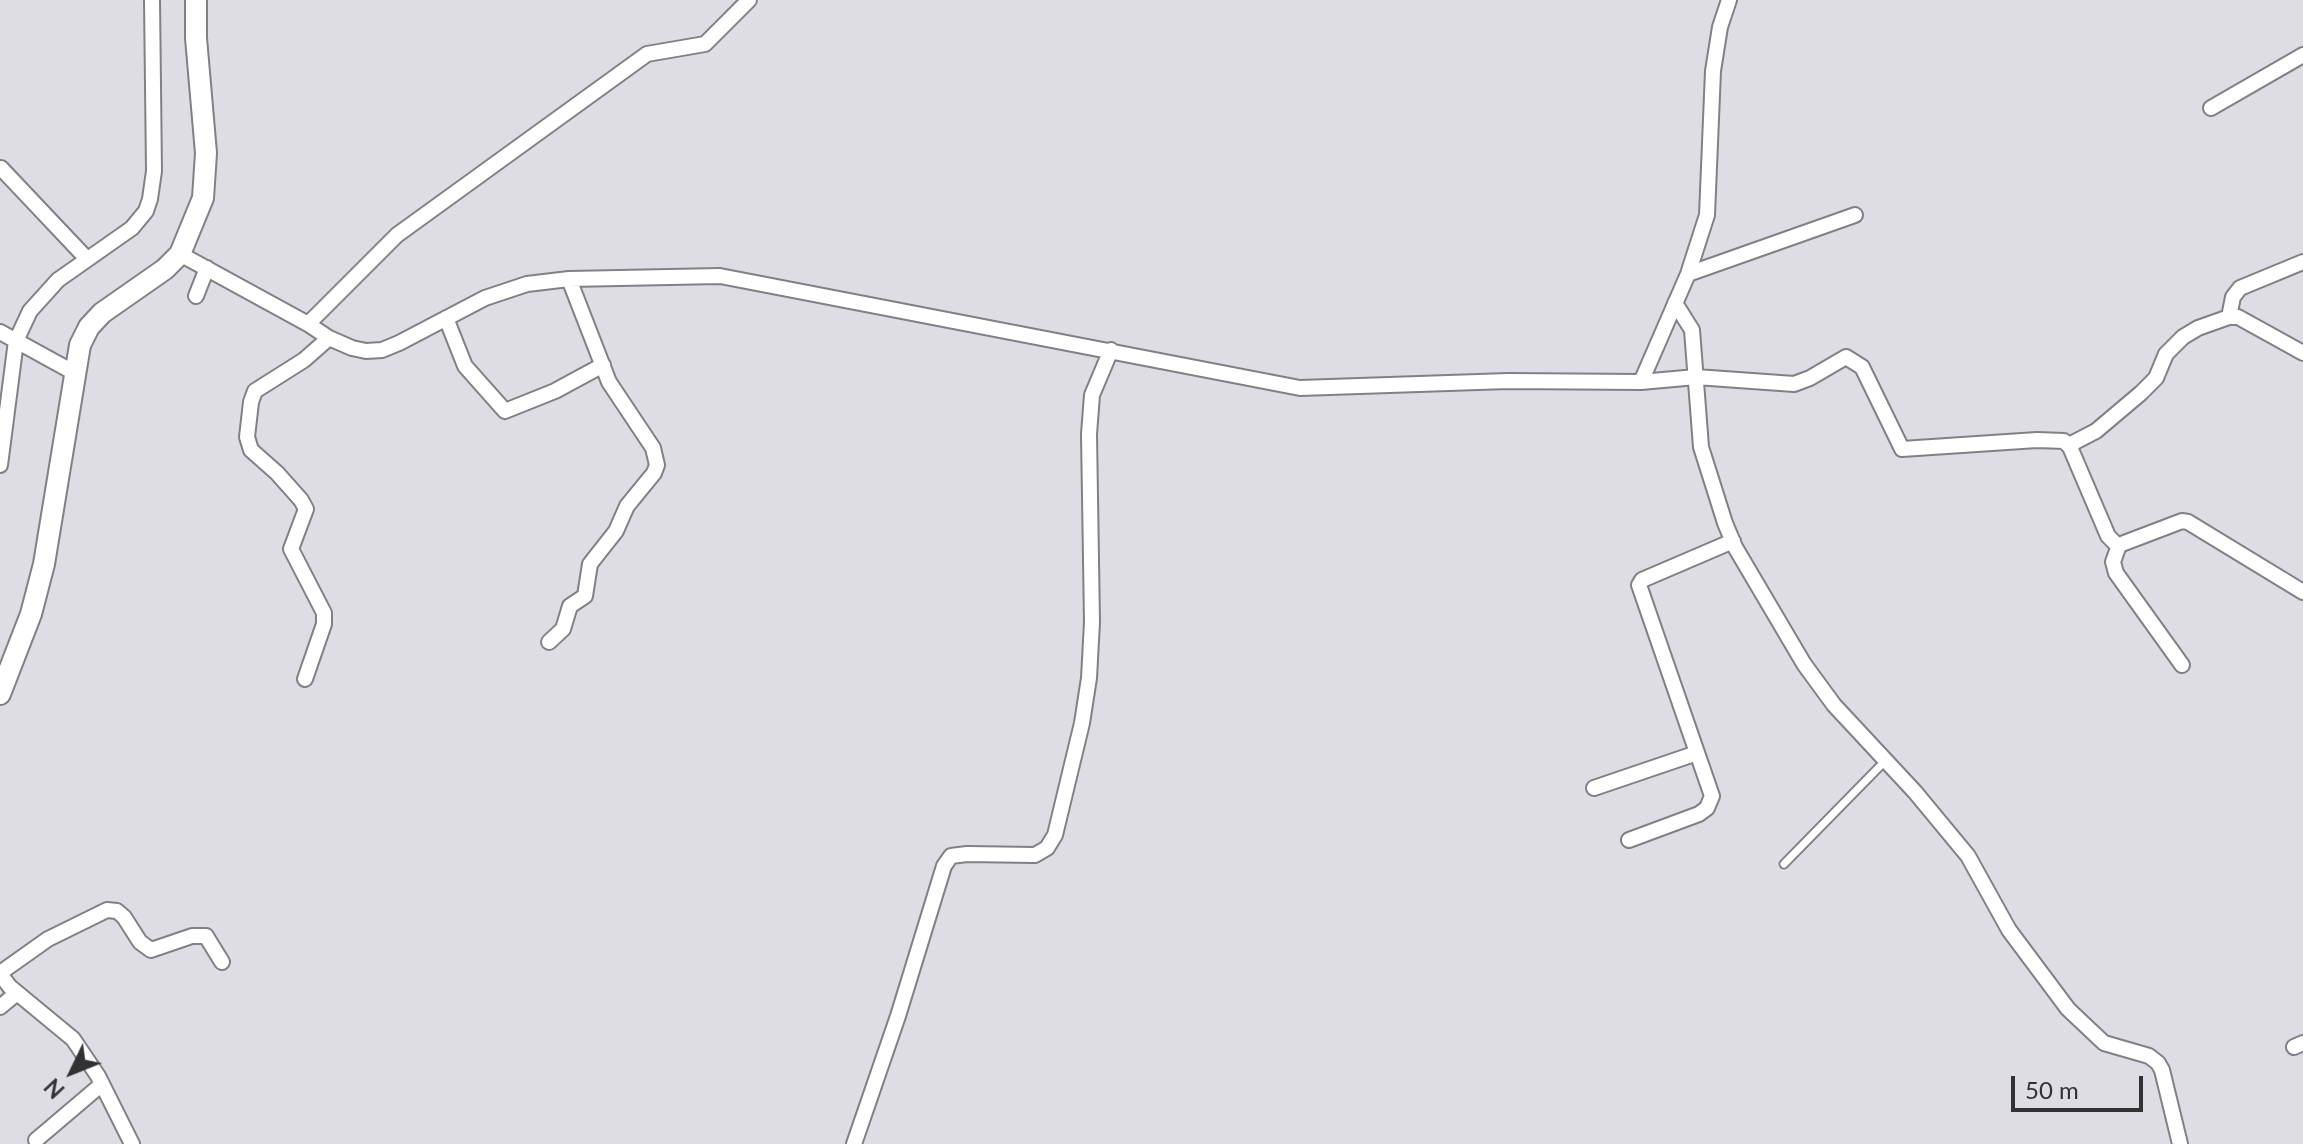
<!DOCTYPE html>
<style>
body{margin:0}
#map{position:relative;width:2303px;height:1144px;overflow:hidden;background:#dfdde4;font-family:Lato,sans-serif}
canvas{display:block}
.north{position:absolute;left:32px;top:1032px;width:80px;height:80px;-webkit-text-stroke:6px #dfdde4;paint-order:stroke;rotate:227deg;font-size:22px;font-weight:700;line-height:32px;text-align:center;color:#323133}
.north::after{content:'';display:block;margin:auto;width:28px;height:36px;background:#323133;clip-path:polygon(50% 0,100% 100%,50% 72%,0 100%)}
.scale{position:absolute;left:2011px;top:1076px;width:132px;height:36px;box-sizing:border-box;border:4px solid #323133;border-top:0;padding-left:10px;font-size:24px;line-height:28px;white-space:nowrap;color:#323133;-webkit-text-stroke:6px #dfdde4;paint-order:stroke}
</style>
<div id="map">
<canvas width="2303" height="1144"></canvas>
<div class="north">N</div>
<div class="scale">50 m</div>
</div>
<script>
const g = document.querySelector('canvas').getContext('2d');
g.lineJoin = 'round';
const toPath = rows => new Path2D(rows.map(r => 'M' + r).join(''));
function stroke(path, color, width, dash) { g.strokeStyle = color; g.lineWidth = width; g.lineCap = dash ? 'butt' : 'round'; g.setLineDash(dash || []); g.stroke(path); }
const service = toPath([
 [1784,864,1886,760]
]);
const minor = toPath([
 [2211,108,2303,55],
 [1,168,87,259],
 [180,254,308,324,329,338,352,348,366,351,382,350,399,343,485,298,527,284,569,279,720,276,1300,388,1508,381,1641,382,1688,274,1707,215,1713,71,1720,27,1729,0],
 [1688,274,1855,215],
 [196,296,207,268],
 [1675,303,1692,330,1701,447,1725,523,1735,547,1804,664,1834,705,1915,792,1968,856,2009,930,2068,1009,2104,1043,2149,1056,2158,1063,2162,1070,2180,1144],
 [2229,317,2233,297,2240,288,2303,262],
 [446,318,465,366,505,411,555,391,603,365],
 [308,324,397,235,647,54,705,44,749,0],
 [0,332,73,372],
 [1641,382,1696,377,1794,384,1810,378,1846,357,1862,367,1902,449,2037,440,2064,441,2070,447,2108,536,2115,543,2119,545,2182,521,2188,522,2303,592],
 [2069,445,2096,431,2141,393,2156,378,2166,354,2183,337,2198,328,2229,317,2238,317,2303,353],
 [0,465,16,341,30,311,58,280,132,228,146,211,150,199,154,171,152,0],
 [2119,545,2113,562,2116,573,2182,665],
 [549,642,563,629,570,606,585,596,590,564,616,531,627,506,654,473,657,465,653,448,609,382,569,279],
 [305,679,324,624,324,613,291,549,306,509,301,500,277,473,251,450,247,437,251,402,255,391,304,360,329,338],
 [1594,788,1697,753],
 [1629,840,1699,814,1707,808,1712,796,1639,585,1642,580,1733,541],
 [0,973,48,939,107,910,117,911,124,917,140,942,151,950,192,936,206,936,222,962],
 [0,974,10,987,73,1039,98,1076,132,1144],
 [0,1007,17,993],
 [2294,1047,2303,1043],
 [36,1140,102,1084],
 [854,1144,898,1016,944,866,951,856,967,854,1035,855,1047,848,1055,835,1082,723,1089,678,1092,622,1089,434,1092,395,1111,350]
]);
const secondary = toPath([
 [0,694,31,614,44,564,80,345,89,327,102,313,165,269,180,254,203,198,206,153,196,38,196,0]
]);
stroke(service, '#828086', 11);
stroke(minor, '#828086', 18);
stroke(secondary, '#828086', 24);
stroke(service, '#fff', 7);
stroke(minor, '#fff', 14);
stroke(secondary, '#fff', 20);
</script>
